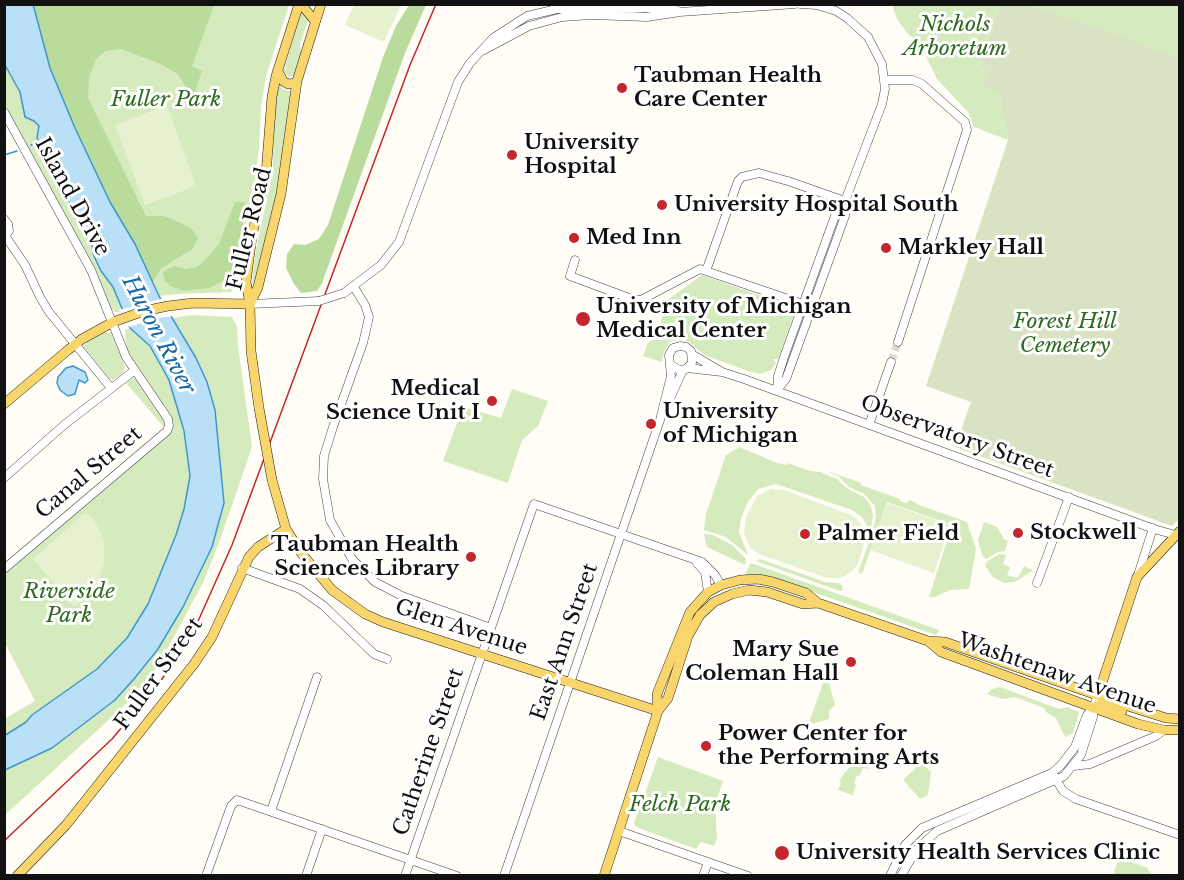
<!DOCTYPE html>
<style>
body{margin:0}
#map{position:relative;width:1184px;height:880px;overflow:hidden;background:#fffdf5;font-family:"Libre Baskerville",serif}
canvas{display:block}
.frame{position:absolute;inset:0;border:6px solid #111;pointer-events:none}
</style>
<div id="map">
<canvas width="1184" height="880"></canvas>
<div class="frame"></div>
</div>
<script>
const g = document.querySelector('canvas').getContext('2d');
g.lineJoin = 'round';
function paint(path, color) { g.fillStyle = color; g.fill(path, 'evenodd'); }
const toPath = rows => new Path2D(rows.map(r => 'M' + r).join(''));
function stroke(path, color, width, dash) { g.strokeStyle = color; g.lineWidth = width; g.lineCap = dash ? 'butt' : 'round'; g.setLineDash(dash || []); g.stroke(path); }
function drawText(font, color, halo, rows, align = 'center') {
  g.font = font + ' "Libre Baskerville",serif'; g.lineWidth = 6; g.setLineDash([]); g.textBaseline = 'middle'; g.strokeStyle = halo; g.fillStyle = color; for (const [text, x, y, turn = 0] of rows) {
    g.save(); g.translate(x, y); g.rotate((+turn || 0) * Math.PI / 180); g.textAlign = isNaN(turn) ? turn : align; if (halo) g.strokeText(text, 0, 0); g.fillText(text, 0, 0); g.restore();
  }
}
paint(toPath([
 [33,5,289,5,266,76,261,107,259,148,254,186,245,225,236,285,231,292,178,294,159,296],
 [892,5,1000,5,979,68,988,71,999,92,1008,140,974,127,968,112,937,79,920,44,907,33,897,19],
 [1023,5,1179,5,1179,60],
 [301,11,308,17,308,21,300,44,301,53,295,75,288,77,284,71],
 [4,61,11,77,20,92,25,117,34,121,39,126,37,139,44,157,92,243,93,254,101,271,113,287,121,308,119,310,120,312,115,312,110,307,88,258,5,106],
 [279,84,283,89,291,92,285,144,275,204,254,284,252,283,256,250,273,170,274,106],
 [702,275,792,307,794,314,778,359,773,359,776,363,771,370,760,374,748,371,704,355,689,342,682,339,669,342,663,355,662,362,643,356,648,343,655,337,669,299],
 [192,315,232,317,237,327,238,346,252,447,221,537,204,581,157,668,126,704,5,815,4,770,52,748,115,700,171,629,212,547,224,503,215,410,207,382,173,318],
 [130,328,150,346,169,380,177,406,189,456,190,476,184,509,176,535,148,604,127,638,97,669,32,715,26,722,5,736,4,719,35,701,5,643,5,574,172,431,169,423,128,353,125,336,126,330],
 [103,332,111,333,125,367,123,373,113,380,109,378,84,347,87,342],
 [133,378,138,380,161,415,164,422,164,427,126,383],
 [512,389,548,401,538,426,522,440,508,483,443,461,463,407,501,418],
 [739,447,777,463,787,465,788,463,810,471,820,472,837,479,848,489,864,497,870,504,873,515,871,527,869,529,861,516,852,510,776,484,758,489,747,503,741,519,739,532,748,555,726,537,704,530,706,514,726,455],
 [824,470,862,483,861,485,900,499,900,501,906,503,910,500,919,505,967,522,976,549,969,589,950,590,935,597,929,597,952,525,887,502,862,574,858,572,872,535,876,518,875,506,864,494,849,487,838,476],
 [984,522,997,527,1004,539,1008,541,1005,551,998,552,986,559,982,555,978,540],
 [704,534,713,535,732,545,746,559,745,565,707,547],
 [1000,554,1006,555,1003,564,1010,567,1007,575,1018,578,1024,566,1033,570,1015,582,1004,583,993,577,985,566,987,561],
 [760,559,825,582,838,583,842,585,843,590,840,591,756,561],
 [750,564,754,564,939,630,936,635,776,579,763,576,745,575],
 [825,678,828,679,835,705,829,711,829,719,808,725],
 [1000,687,1059,709,1067,707,1079,712,1073,733,1065,737,1056,718,1046,712,1044,708,1015,697,1002,699,987,694,992,689],
 [658,757,723,781,715,804,717,839,714,846,701,842,696,849,636,827,634,823],
 [858,759,863,761,869,769,863,768,860,775,856,777,854,783,856,785,853,793,855,796,838,790,841,783,839,782,844,773],
 [922,762,931,772,928,795,920,799,903,780],
 [1123,859,1148,868,1148,871,1151,872,1150,875,1113,875,1118,861,1122,862]
]), '#d5ebbd');
paint(toPath([
 [33,5,214,5,192,66,202,71,190,107,187,106,186,87,178,74,161,64,121,49,105,51,96,59,89,77,88,98,146,216,164,216,177,221,191,228,198,238,192,250,177,258,161,269,152,283,110,202,75,128,50,68],
 [409,5,426,5,405,53,322,283,317,291,301,293,294,284,286,268,287,254,294,244,305,245,319,239,328,225,383,57,396,26],
 [235,202,244,202,246,206,233,272,225,280,209,288,184,291,170,286,164,279,163,273,167,269,175,266,185,269,197,267,204,261,219,244]
]), '#b9dc9c');
paint(toPath([
 [1000,5,1025,5,1091,26,1179,58,1180,518,1172,526,955,447,971,402,926,386,1008,140,999,92,983,86,988,71,979,68]
]), '#d9e3c4');
paint(toPath([
 [354,5,401,5,384,42,345,25],
 [167,105,196,186,145,205,115,125],
 [771,489,784,490,851,515,858,520,865,531,865,540,858,564,851,572,841,578,827,578,759,554,751,548,744,534,746,518,757,496],
 [887,503,950,525,934,573,870,550],
 [86,512,98,525,104,543,104,563,98,583,87,597,74,607,33,559]
]), '#e6f2cf');
const water = toPath([
 [33,4,50,68,75,128,110,202,135,244,159,296,196,358,207,382,215,410,224,503,212,547,183,607,158,649,134,679,115,700,52,748,5,770,4,736,26,722,32,715,97,669,127,638,148,604,176,535,184,509,190,476,184,431,169,380,150,346,130,328,113,287,101,271,93,254,92,243,44,157,37,138,39,126,34,121,25,117,20,92,5,65,5,5,33,4],
 [73,366,85,372,88,380,85,383,79,380,75,394,68,396,60,390,57,383,58,377,66,368,73,366]
]);
paint(water, '#b9e0f7');
stroke(water, '#3f96cf', 1.5);
paint(toPath([
 [164,298,175,316,158,318,129,327,119,310]
]), '#fffdf5');
stroke(toPath([
 [31,145,39,142],
 [4,155,17,151]
]), '#3f96cf', 1.5);
stroke(toPath([
 [891,362,898,342]
]), '#dbdad3', 8, [8, 4]);
const minor = toPath([
 [484,50,529,26,562,17,592,15,647,17,680,12,795,4],
 [885,80,913,80,922,84,965,122,967,130,898,342],
 [4,112,91,270,126,357,168,419,169,426,167,431,4,569],
 [788,181,845,201],
 [4,219,8,224,9,231,4,238],
 [6,237,25,265,40,297,49,312,111,388],
 [575,260,570,276,632,299,641,300,700,269,812,307],
 [706,271,738,181,742,177,759,173,784,180],
 [354,287,365,305,369,317,363,343,333,427,324,456,323,479,330,520,352,559,375,582,402,596,491,628],
 [344,293,381,265,399,242,458,82,470,63,493,38,527,16,557,9,671,8,680,12],
 [250,304,319,301],
 [693,355,722,372],
 [687,368,722,372,744,379,1154,529,1179,536],
 [777,390,786,379,845,216,845,202],
 [777,391,778,376,784,357,836,213,845,201,882,104,885,89,882,64,868,37,847,18,836,11,817,5,800,4],
 [667,405,683,370],
 [869,425,891,362],
 [4,478,64,425,135,370],
 [697,563,705,572,708,592],
 [242,568,300,589,324,606,374,654,387,659],
 [1138,575,1153,528],
 [1037,583,1069,497],
 [1074,766,1090,764,1156,736,1164,730],
 [1054,776,1063,791,1076,799,1180,835],
 [271,811,317,677],
 [619,831,748,876],
 [206,876,231,806,237,800,457,876],
 [306,876,322,829],
 [405,876,534,504,702,562,715,575,721,585],
 [504,876,660,420,671,376,669,355,673,348,680,346,686,347,691,351,692,363,686,369,679,370,671,365],
 [703,876,708,862],
 [890,876,905,845,922,828,1052,773,1061,765,1075,747,1087,715,1093,708,1098,695],
 [901,876,916,850,937,831,1064,776,1081,755,1093,717,1093,708]
]);
const major = toPath([
 [301,4,315,21],
 [278,71,283,81,288,84,297,83],
 [250,304,258,287,281,194,297,81,321,4],
 [4,404,68,350,82,339,113,322,144,311,168,306,193,303,250,304],
 [259,408,251,351,250,304,246,282,252,236,266,174,272,97,276,76,299,4],
 [272,480,286,529,302,554,332,590,365,614,383,622,658,711],
 [928,641,941,652,1138,724,1164,730,1180,730],
 [1098,695,1137,577,1180,531],
 [1093,708,1101,704,1122,711],
 [658,711,657,694,690,612,708,592,721,585,740,580,758,579,773,582,806,593,818,603,928,641,945,642,1134,708,1166,718,1180,719],
 [17,876,66,825,194,664,212,637,249,557,258,547,286,529],
 [604,876,658,711,668,698,688,636,700,615,714,602,732,594,749,590,767,592,803,604,818,603]
]);
stroke(minor, '#444', 9);
stroke(major, '#222', 10);
stroke(minor, '#fff', 8);
stroke(major, '#f9d66b', 9);
stroke(toPath([
 [4,841,112,739,160,682,187,642,199,619,232,545,410,65,436,4]
]), '#c4262e', 1.5);
const minorBridge = toPath([
 [319,301,344,293]
]);
const majorBridge = toPath([
 [259,408,272,480]
]);
stroke(minorBridge, '#444', 9, []);
stroke(majorBridge, '#222', 10, []);
stroke(minorBridge, '#fff', 8);
stroke(majorBridge, '#f9d66b', 9);
for (const [x, y, r, color] of [
 [622,88,6,"#c4262e"],
 [512,155,6,"#c4262e"],
 [662,205,6,"#c4262e"],
 [574,238,6,"#c4262e"],
 [886,248,6,"#c4262e"],
 [583,319,8,"#c4262e"],
 [492,401,6,"#c4262e"],
 [651,424,6,"#c4262e"],
 [1018,533,6,"#c4262e"],
 [805,534,6,"#c4262e"],
 [471,557,6,"#c4262e"],
 [851,662,6,"#c4262e"],
 [706,746,6,"#c4262e"],
 [782,853,8,"#c4262e"]
]) { const dot = new Path2D(); dot.arc(x, y, r, 0, 2 * Math.PI); g.fillStyle = color; g.fill(dot); stroke(dot, '#fff', 2); }
drawText('italic 21px', '#2f6b1f', '#fff', [
 ["Nichols",955,25],
 ["Arboretum",955,49],
 ["Fuller Park",166,100],
 ["Forest Hill",1065,322],
 ["Cemetery",1065,346],
 ["Riverside",69,592],
 ["Park",69,616],
 ["Felch Park",680,805]
]);
drawText('bold 21px', '#111', '#fff', [
 ["Taubman Health",634,76],
 ["Care Center",634,100],
 ["University",524,143],
 ["Hospital",524,167],
 ["University Hospital South",674,205],
 ["Med Inn",586,238],
 ["Markley Hall",898,248],
 ["University of Michigan",596,307],
 ["Medical Center",596,331],
 ["Medical",480,389,"right"],
 ["Science Unit I",480,413,"right"],
 ["University",663,412],
 ["of Michigan",663,436],
 ["Stockwell",1030,533],
 ["Palmer Field",817,534],
 ["Taubman Health",459,545,"right"],
 ["Sciences Library",459,569,"right"],
 ["Mary Sue",839,650,"right"],
 ["Coleman Hall",839,674,"right"],
 ["Power Center for",718,734],
 ["the Performing Arts",718,758],
 ["University Health Services Clinic",796,853]
], 'left');
drawText('21px', '#111', '#fff', [
 ["Island Drive",72,197,61],
 ["Fuller Road",250,229,-76],
 ["Observatory Street",957,437,20],
 ["Canal Street",89,473,-40],
 ["Glen Avenue",461,628,18],
 ["East Ann Street",565,642,-71],
 ["Fuller Street",159,674,-54],
 ["Washtenaw Avenue",1057,674,19],
 ["Catherine Street",429,752,-71]
]);
drawText('italic 22px', '#1768a6', '#fff', [
 ["Huron River",158,335,62]
]);
</script>
